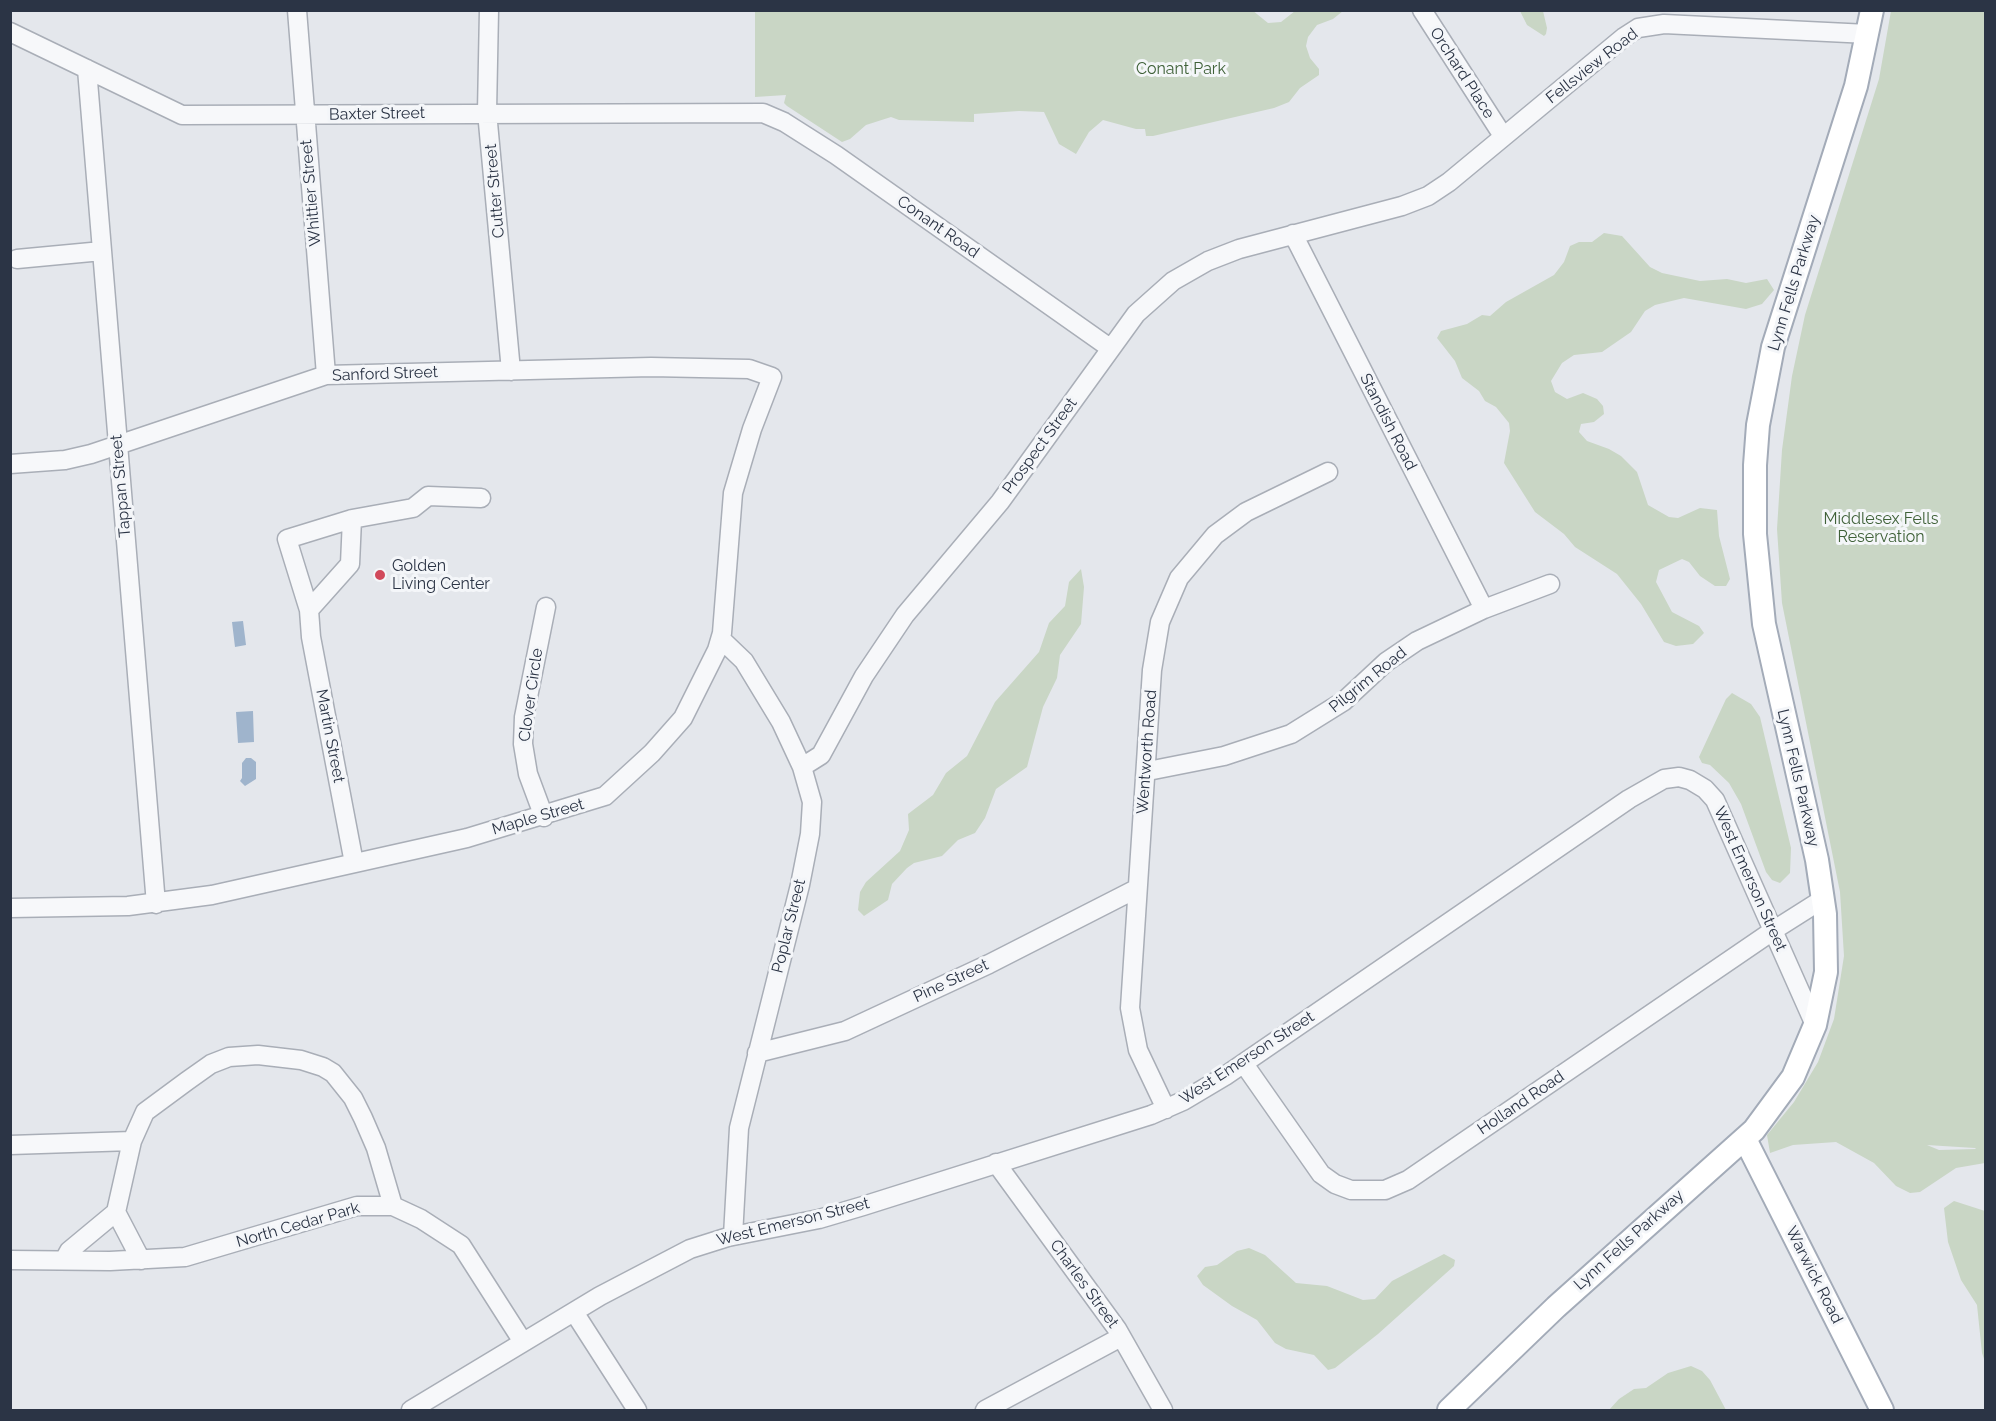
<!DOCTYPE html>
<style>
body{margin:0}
#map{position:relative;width:1996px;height:1421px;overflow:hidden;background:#e4e7ec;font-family:Raleway,sans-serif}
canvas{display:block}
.frame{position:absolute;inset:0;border:12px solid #2b3445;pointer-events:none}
</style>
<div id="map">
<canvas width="1996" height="1421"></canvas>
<div class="frame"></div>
</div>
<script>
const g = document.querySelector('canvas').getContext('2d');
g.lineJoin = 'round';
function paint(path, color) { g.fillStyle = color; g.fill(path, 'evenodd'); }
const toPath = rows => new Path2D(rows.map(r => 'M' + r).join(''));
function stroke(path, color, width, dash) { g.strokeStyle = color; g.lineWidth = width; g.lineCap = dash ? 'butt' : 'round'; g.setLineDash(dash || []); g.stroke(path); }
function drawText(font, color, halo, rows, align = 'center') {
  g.font = font + ' Raleway,sans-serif'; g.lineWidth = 6; g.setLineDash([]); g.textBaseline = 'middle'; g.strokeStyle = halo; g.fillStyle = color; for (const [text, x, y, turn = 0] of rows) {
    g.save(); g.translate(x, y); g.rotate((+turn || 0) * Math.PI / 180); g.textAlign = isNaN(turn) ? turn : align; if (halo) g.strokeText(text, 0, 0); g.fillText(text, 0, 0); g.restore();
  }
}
paint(toPath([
 [1252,10,1268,23,1281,22,1295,11,1343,11,1333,19,1317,25,1308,37,1306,46,1310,58,1319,69,1319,75,1300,88,1289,102,1274,108,1153,136,1146,136,1145,129,1136,129,1103,120,1089,132,1076,154,1059,144,1044,112,1019,111,974,114,974,122,899,120,891,117,866,125,850,139,842,142,787,106,784,103,786,95,755,97,755,11],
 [1520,11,1543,11,1547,28,1546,34,1544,36,1527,25],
 [1891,11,1986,11,1985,1163,1956,1168,1920,1192,1910,1193,1896,1186,1874,1163,1836,1142,1793,1145,1770,1153,1767,1135,1794,1102,1818,1062,1834,1019,1844,956,1840,892,1782,603,1777,529,1782,450,1792,376,1805,315,1879,79],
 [1927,1145,1975,1148,1976,1149,1939,1150],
 [1604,233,1622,236,1650,267,1662,273,1700,281,1727,279,1746,283,1767,279,1774,290,1762,304,1746,309,1684,298,1655,305,1645,311,1631,332,1602,352,1574,355,1562,363,1551,381,1555,392,1567,399,1583,393,1597,399,1603,406,1604,414,1594,422,1581,424,1579,432,1587,441,1609,449,1621,456,1637,472,1648,505,1669,517,1678,518,1700,508,1717,510,1719,536,1730,579,1726,586,1715,586,1700,576,1689,562,1682,559,1659,570,1656,582,1672,612,1699,626,1704,633,1693,644,1676,646,1664,642,1641,604,1617,574,1575,547,1564,534,1535,512,1504,463,1510,431,1509,423,1496,407,1485,401,1479,391,1462,378,1455,361,1437,338,1441,331,1467,324,1482,315,1490,316,1506,302,1554,275,1564,262,1570,246,1579,242,1592,242],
 [1081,569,1084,587,1081,624,1060,655,1057,678,1043,707,1027,767,996,789,985,818,975,833,958,840,942,856,914,863,907,868,892,884,888,900,864,916,858,910,860,892,866,882,900,851,909,830,908,814,933,795,946,773,967,756,995,702,1039,652,1049,623,1065,606,1069,582],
 [1732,693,1751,704,1760,717,1791,848,1790,873,1780,883,1772,880,1766,872,1741,804,1729,783,1710,765,1702,763,1699,757,1726,699],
 [1954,1201,1985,1211,1985,1362,1982,1353,1977,1305,1961,1280,1948,1242,1944,1208],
 [1249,1248,1265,1255,1296,1283,1327,1286,1363,1300,1375,1299,1392,1281,1444,1254,1455,1260,1454,1266,1378,1334,1335,1368,1328,1370,1314,1355,1286,1349,1275,1343,1257,1320,1232,1306,1203,1285,1197,1276,1205,1267,1217,1265,1237,1251],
 [1691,1366,1702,1371,1710,1380,1726,1410,1609,1410,1619,1399,1634,1389,1646,1388,1668,1373]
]), '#c9d6c5');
paint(toPath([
 [243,621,246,645,235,647,232,622],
 [253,711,254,742,238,743,236,712],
 [246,758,251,758,256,762,256,779,245,786,240,781,242,778,242,763]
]), '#9fb4cc');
const minor = toPath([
 [297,10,326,375],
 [489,10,487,112,511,371],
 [1422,10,1503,136],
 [10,32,182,115,763,113,784,122,836,155,1110,348],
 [87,69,156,904],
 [1293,234,1484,609],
 [17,259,102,251],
 [10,464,65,460,91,454,326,375,651,367,749,369,772,377,752,429,733,493,722,633,717,650,683,718,652,753,605,796,467,838,212,895,128,906,10,908],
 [309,610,350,564,352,519],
 [721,639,744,661,781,722,802,767,812,802,810,834,800,885,739,1128,733,1236],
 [802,767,821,755,864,676,905,615,1000,502,1136,314,1173,281,1208,261,1239,249,1402,206,1428,196,1449,182,1624,37,1638,28,1664,24,1868,34],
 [1148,771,1224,756,1291,734,1344,701,1386,662,1417,641,1484,609,1550,584],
 [544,817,528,774,523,744,524,717,546,607],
 [354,863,311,637,309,610,287,539,352,519,413,508,428,496,481,498],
 [757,1053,845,1031,989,964,1136,889],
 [1244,1064,1321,1174,1335,1184,1351,1190,1385,1190,1408,1180,1774,930,1823,899],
 [1166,1109,1138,1050,1130,1008,1152,670,1160,622,1179,578,1215,535,1246,512,1328,472],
 [10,1145,132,1141],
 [996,1163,1117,1329,1163,1410],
 [116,1212,141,1260],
 [10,1260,110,1261,185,1257,357,1206,393,1206,421,1219,461,1245,523,1342],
 [64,1260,69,1251,116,1212,132,1141,145,1112,187,1081,211,1064,229,1057,258,1055,301,1060,323,1067,333,1073,353,1098,363,1118,376,1148,393,1206],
 [574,1312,637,1410],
 [411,1410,600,1296,690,1249,728,1237,819,1219,863,1206,1151,1115,1183,1101,1225,1076,1629,799,1664,779,1679,777,1690,780,1705,789,1715,800,1815,1025],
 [985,1410,1121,1337]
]);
const major = toPath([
 [1745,1139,1882,1410],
 [1449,1410,1556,1307,1754,1130,1793,1077,1815,1025,1826,972,1825,914,1817,860,1764,624,1755,534,1755,465,1758,425,1773,347,1856,86,1872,10]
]);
stroke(minor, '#a9aeb7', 21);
stroke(major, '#a3abb8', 26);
stroke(minor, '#f7f8fa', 18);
stroke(major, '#fff', 22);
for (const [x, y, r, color] of [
 [380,575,6,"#d1495b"]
]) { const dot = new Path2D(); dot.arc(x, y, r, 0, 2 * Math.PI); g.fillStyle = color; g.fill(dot); stroke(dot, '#f4f6f9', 2); }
drawText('16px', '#2b3445', '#f4f6f9', [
 ["Fellsview Road",1592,66,-38],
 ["Orchard Place",1462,73,57],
 ["Baxter Street",377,114,-1],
 ["Cutter Street",495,191,-95],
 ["Whittier Street",311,193,-95],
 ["Conant Road",938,227,35],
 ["Lynn Fells Parkway",1794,283,-73],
 ["Sanford Street",385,374,-2],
 ["Standish Road",1388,422,63],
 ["Prospect Street",1040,446,-54],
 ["Tappan Street",121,486,-95],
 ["Pilgrim Road",1368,680,-39],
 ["Clover Circle",531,695,-82],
 ["Martin Street",330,736,79],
 ["Wentworth Road",1147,752,-86],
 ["Lynn Fells Parkway",1798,778,77],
 ["Maple Street",538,817,-16],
 ["West Emerson Street",1750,879,66],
 ["Poplar Street",789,926,-76],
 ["Pine Street",951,981,-25],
 ["West Emerson Street",1247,1058,-33],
 ["Holland Road",1521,1103,-34],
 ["West Emerson Street",793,1222,-14],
 ["North Cedar Park",298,1225,-16],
 ["Lynn Fells Parkway",1629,1240,-42],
 ["Warwick Road",1814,1275,63],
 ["Charles Street",1084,1284,54]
]);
drawText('16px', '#3f6138', '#f4f6f9', [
 ["Conant Park",1181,69],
 ["Middlesex Fells",1881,519],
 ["Reservation",1881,537]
]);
drawText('16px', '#2b3445', '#f4f6f9', [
 ["Golden",392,566],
 ["Living Center",392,584]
], 'left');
</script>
